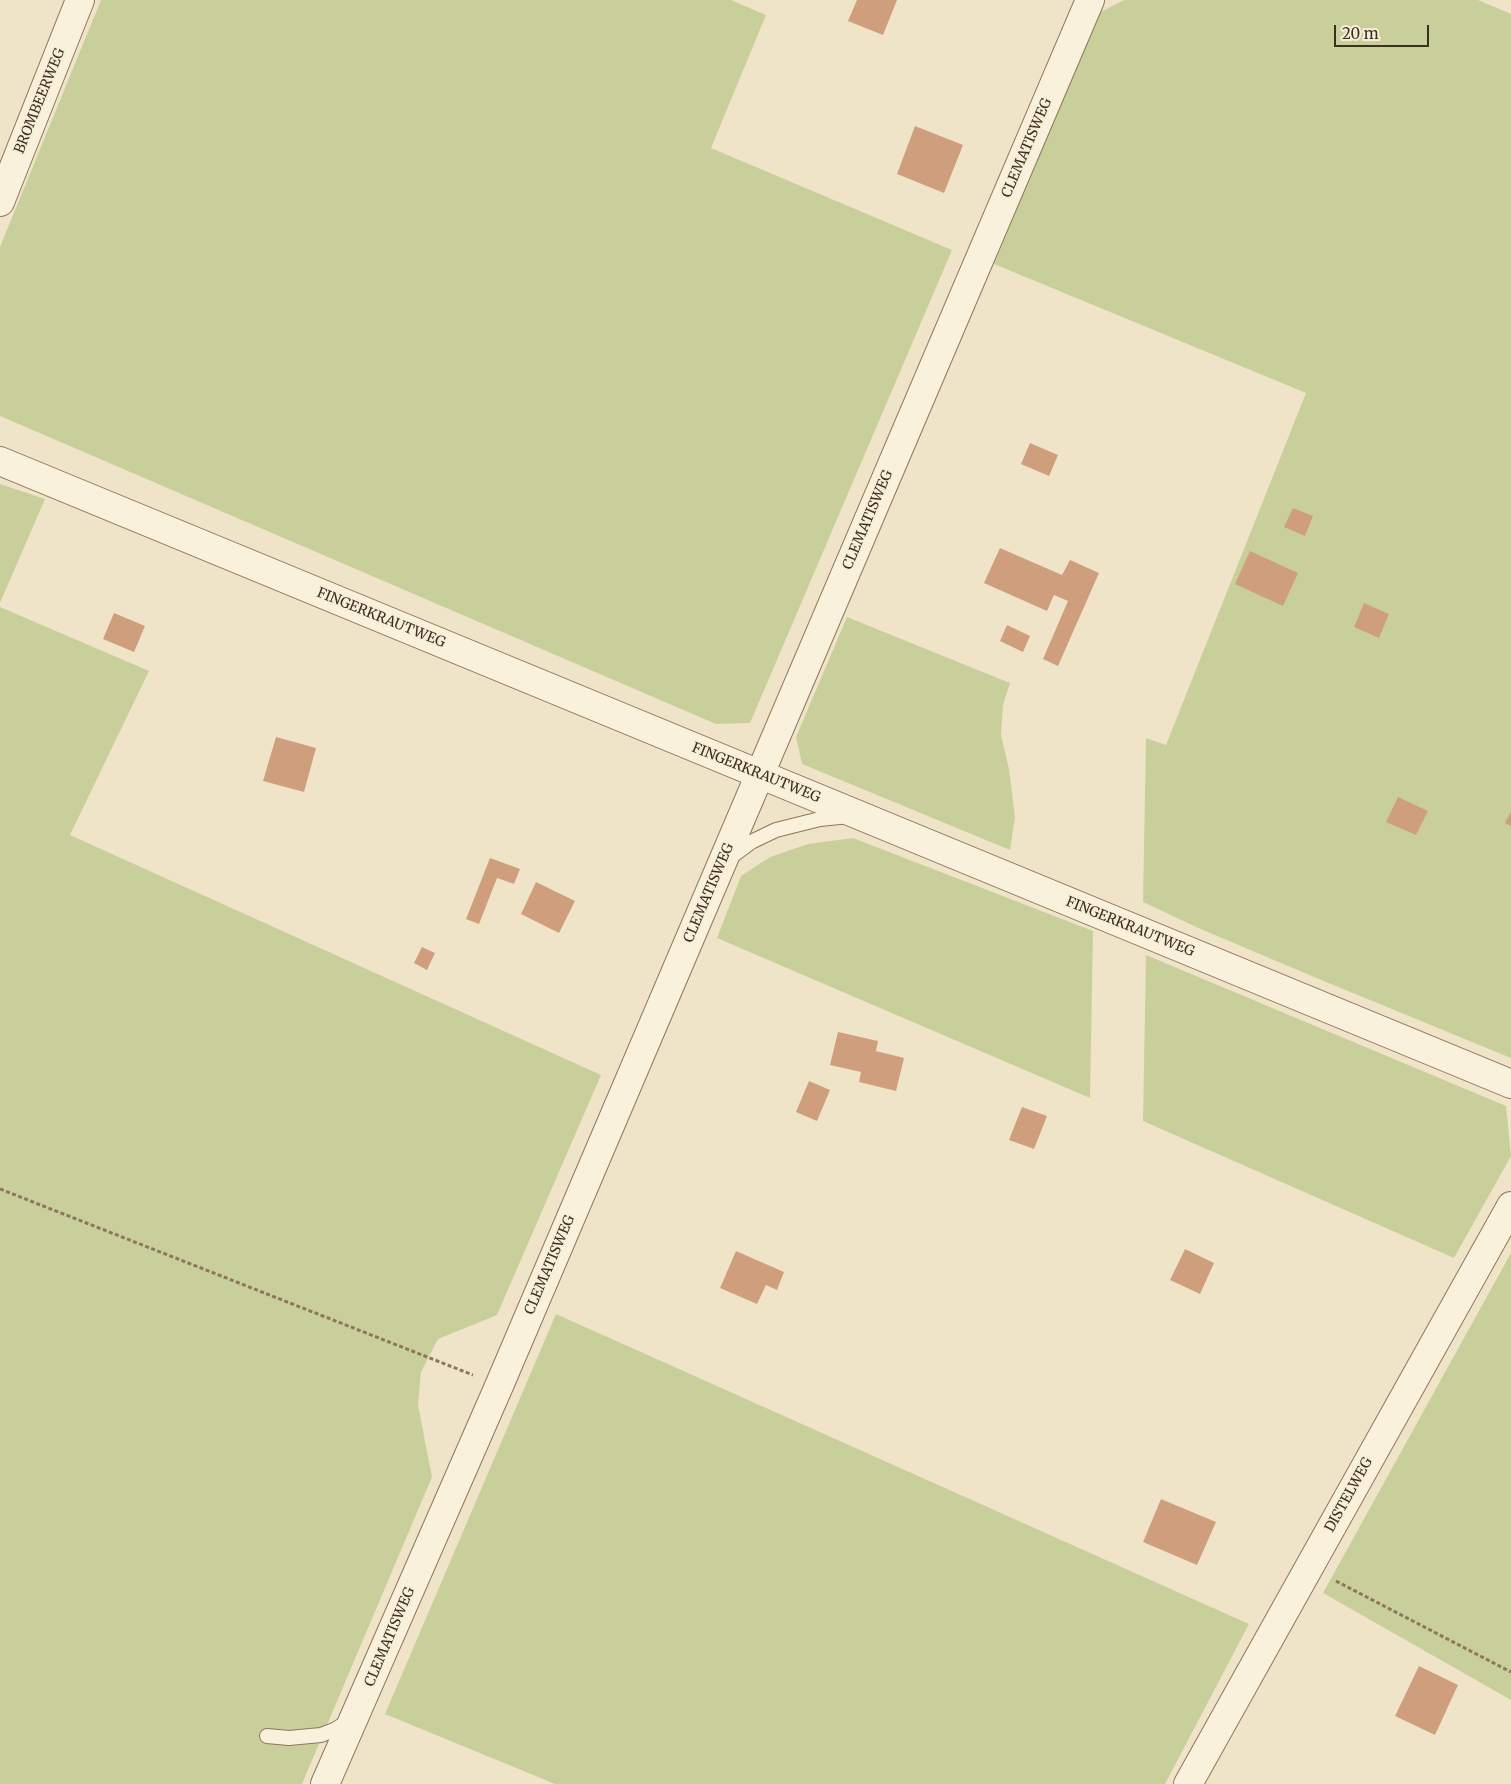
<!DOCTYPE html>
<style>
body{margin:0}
#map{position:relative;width:1511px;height:1784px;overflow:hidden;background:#f0e4c8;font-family:Merriweather,serif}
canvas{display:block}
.scale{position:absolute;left:1334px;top:25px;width:95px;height:22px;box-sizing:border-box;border:2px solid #3d2e20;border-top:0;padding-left:6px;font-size:15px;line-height:18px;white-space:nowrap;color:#3d2e20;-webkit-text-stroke:4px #f7eed8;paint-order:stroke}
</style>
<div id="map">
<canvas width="1511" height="1784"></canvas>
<div class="scale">20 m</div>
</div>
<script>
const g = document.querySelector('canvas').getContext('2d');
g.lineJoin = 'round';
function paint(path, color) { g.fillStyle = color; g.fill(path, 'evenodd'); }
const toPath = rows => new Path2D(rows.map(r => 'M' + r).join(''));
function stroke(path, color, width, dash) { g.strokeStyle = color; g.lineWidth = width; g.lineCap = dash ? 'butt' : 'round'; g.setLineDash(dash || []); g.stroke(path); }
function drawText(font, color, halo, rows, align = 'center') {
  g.font = font + ' Merriweather,serif'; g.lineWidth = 4; g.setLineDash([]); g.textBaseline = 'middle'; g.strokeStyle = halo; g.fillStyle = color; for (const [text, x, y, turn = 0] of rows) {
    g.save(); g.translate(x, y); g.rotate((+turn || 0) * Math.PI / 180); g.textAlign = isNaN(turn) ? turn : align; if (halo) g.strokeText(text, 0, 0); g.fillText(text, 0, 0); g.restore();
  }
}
paint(toPath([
 [101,0,731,0,766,15,711,148,952,250,750,723,716,724,0,416,0,247],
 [1124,0,1478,0,1511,14,1511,1058,1314,977,1196,927,1143,902,1146,738,1166,745,1306,393,994,264,1099,13],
 [0,484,45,499,0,603],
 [0,607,149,671,70,835,601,1075,497,1315,438,1339,421,1372,418,1405,432,1477,302,1784,0,1784],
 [847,617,1010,683,1003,705,1001,735,1009,769,1015,817,1010,850,802,764,796,737],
 [853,838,1093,931,1090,1098,717,938,741,876,770,857,808,844],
 [1146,955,1506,1106,1511,1156,1454,1258,1143,1121],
 [1511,1253,1511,1700,1323,1593],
 [556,1314,1249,1624,1165,1784,555,1784,385,1714]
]), '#c9cf9b');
paint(toPath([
 [857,0,897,0,883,35,848,21],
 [915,126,963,145,944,193,897,174],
 [1030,443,1058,455,1049,476,1021,464],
 [1293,508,1313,516,1305,536,1284,527],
 [1000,548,1062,575,1070,560,1099,573,1058,666,1043,659,1068,601,1054,595,1047,611,984,583],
 [1250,551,1298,573,1283,606,1235,584],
 [1364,603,1389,614,1379,638,1354,627],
 [114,613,145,626,134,652,103,639],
 [1007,625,1030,636,1023,652,1000,641],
 [276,737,316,748,304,792,263,781],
 [1398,797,1428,811,1416,835,1386,822],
 [1511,812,1511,826,1505,823],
 [490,858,520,869,514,884,497,878,479,924,466,919],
 [536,882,575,901,559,933,521,914],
 [422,947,435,953,427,970,414,963],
 [838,1032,878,1041,876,1051,904,1058,896,1091,859,1082,861,1072,830,1065],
 [809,1081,830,1090,817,1121,796,1112],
 [1022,1107,1047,1116,1034,1149,1009,1140],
 [1185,1249,1214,1263,1200,1294,1170,1280],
 [736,1251,784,1272,777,1290,766,1285,757,1304,720,1288],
 [1161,1499,1216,1522,1197,1565,1143,1542],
 [1419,1666,1458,1685,1435,1735,1395,1716]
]), '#cf9f7d');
const service = toPath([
 [728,859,751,842,776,830,820,819,849,816],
 [267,1736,289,1738,321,1735,334,1730,349,1721]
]);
const minor = toPath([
 [0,202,80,0],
 [0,461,1511,1084],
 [325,1784,499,1386,1090,0],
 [1188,1784,1511,1206]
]);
stroke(service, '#8d765c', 16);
stroke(minor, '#8d765c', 30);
stroke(toPath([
 [0,1189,473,1375],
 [1336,1581,1511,1672]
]), '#8d765c', 3, [4, 2.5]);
stroke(service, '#faf1dc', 14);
stroke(minor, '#faf1dc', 28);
drawText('14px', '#3d2e20', '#f7eed8', [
 ["BROMBEERWEG",40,101,-68],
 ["CLEMATISWEG",1027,148,-67],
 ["CLEMATISWEG",868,520,-67],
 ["FINGERKRAUTWEG",381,618,22],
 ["FINGERKRAUTWEG",756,773,22],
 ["CLEMATISWEG",709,893,-67],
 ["FINGERKRAUTWEG",1130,927,22],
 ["CLEMATISWEG",550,1265,-67],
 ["DISTELWEG",1349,1495,-61],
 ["CLEMATISWEG",390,1637,-67]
]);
</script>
